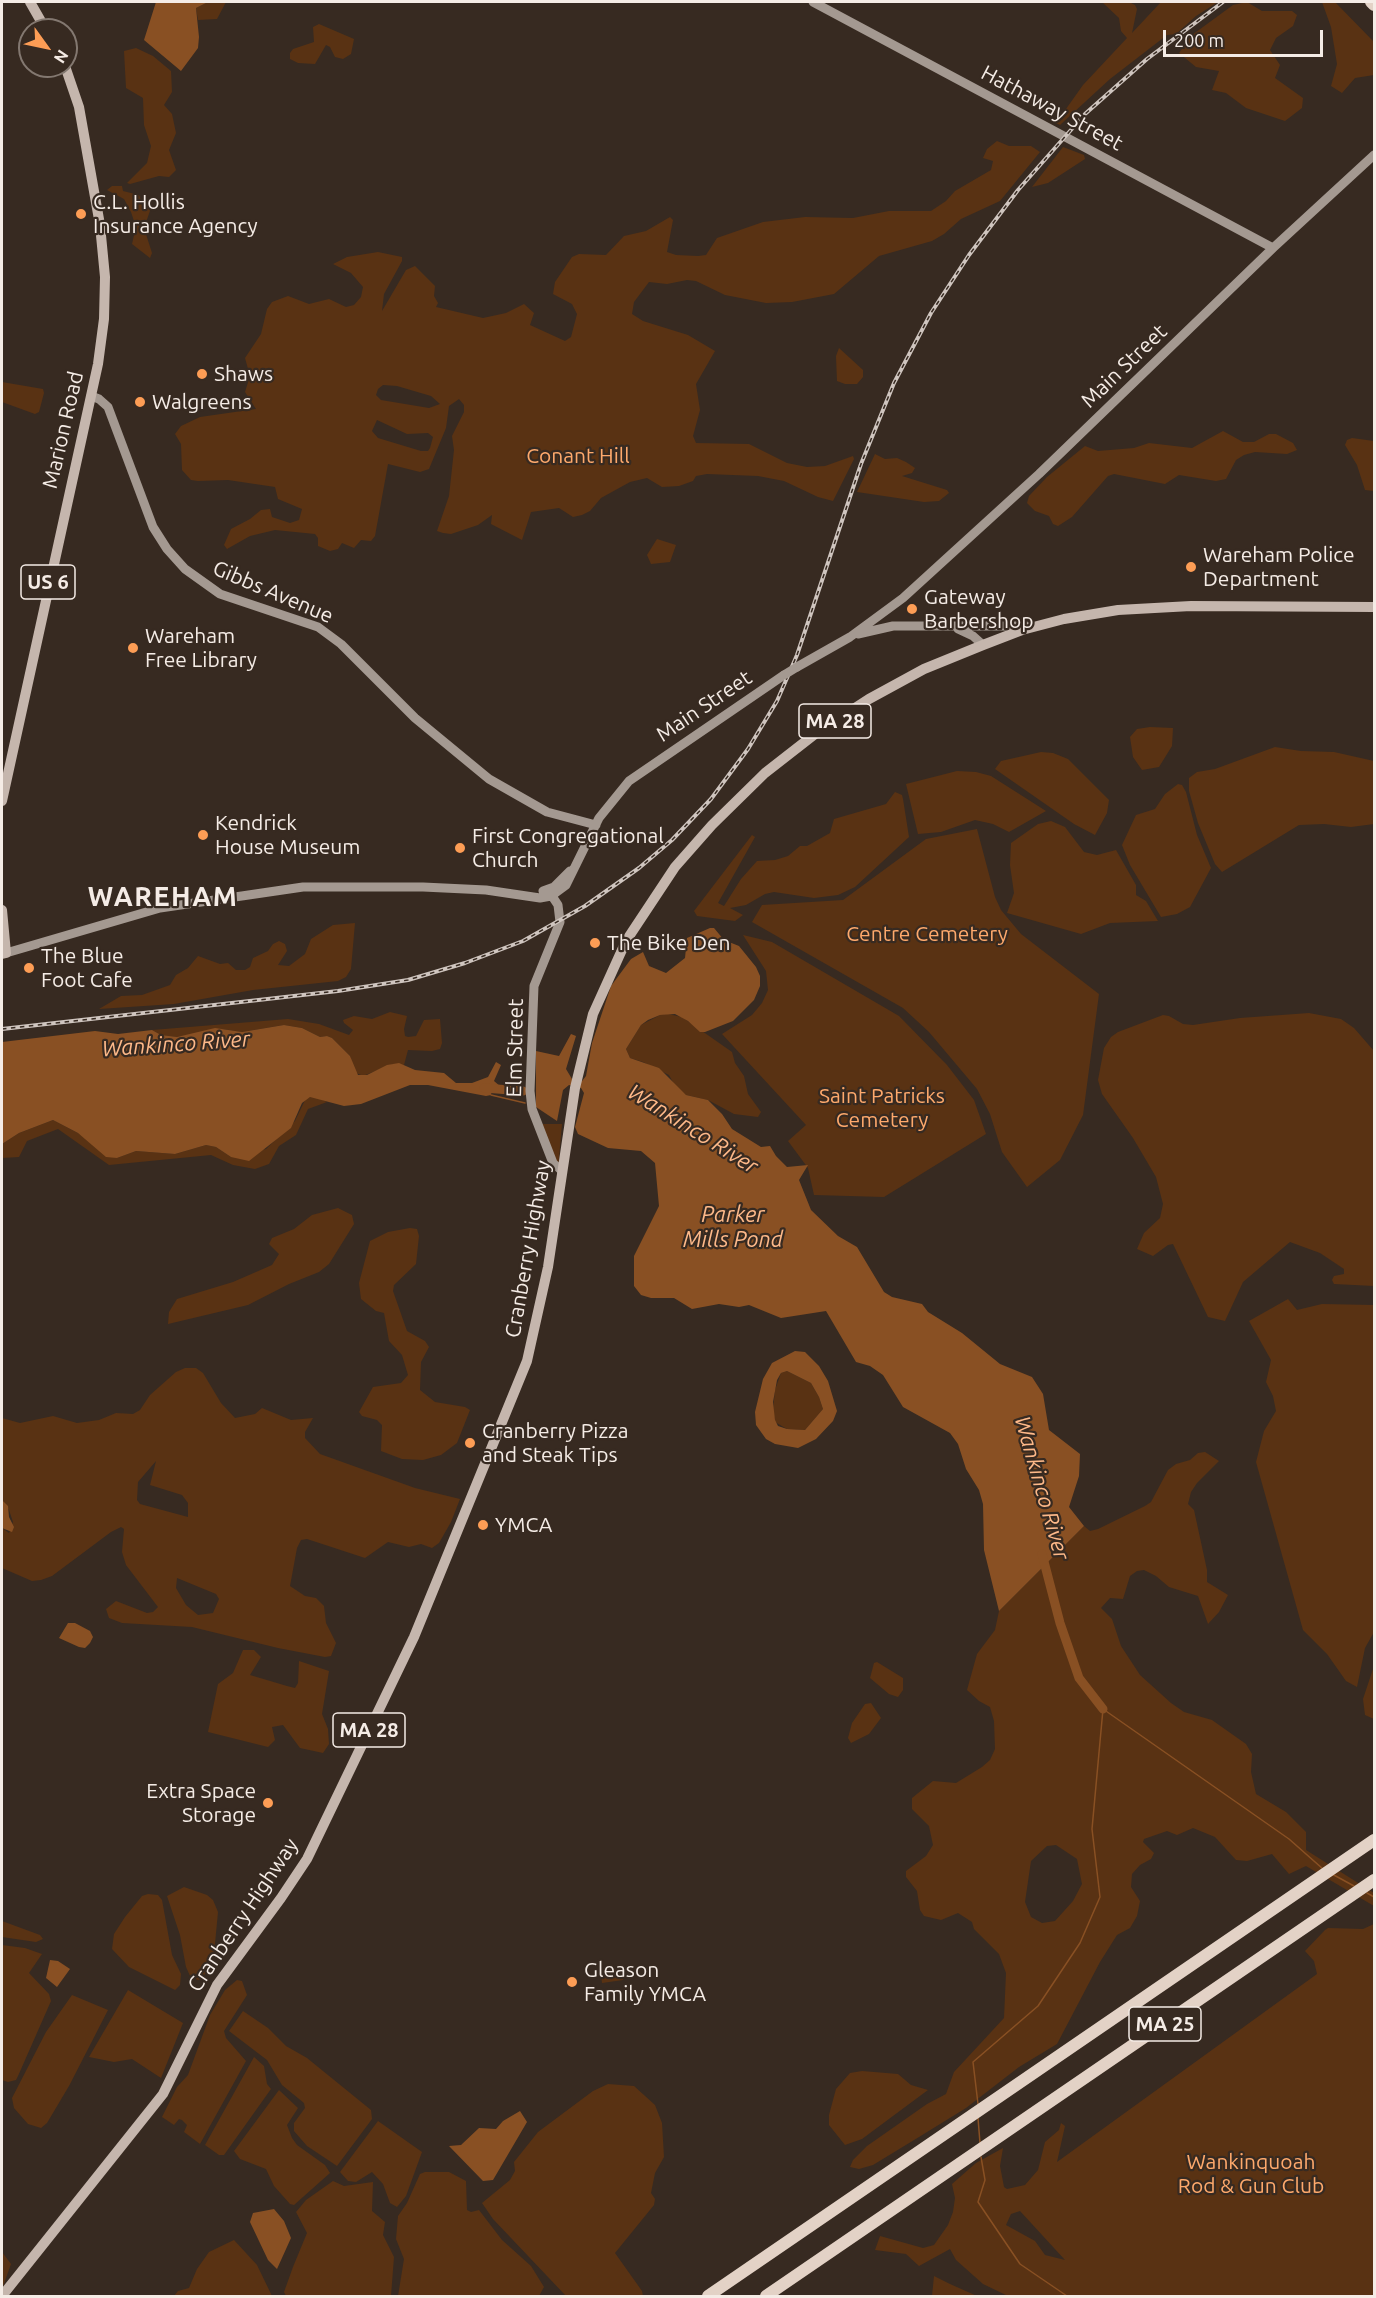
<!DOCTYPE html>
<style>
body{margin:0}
#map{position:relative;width:1376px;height:2298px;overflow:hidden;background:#372a21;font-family:Ubuntu,sans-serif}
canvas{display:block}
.frame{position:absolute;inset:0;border:3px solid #f5ece6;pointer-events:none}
.north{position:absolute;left:18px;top:18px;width:60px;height:60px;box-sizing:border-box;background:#372a21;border:2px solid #837870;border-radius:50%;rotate:123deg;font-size:16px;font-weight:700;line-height:24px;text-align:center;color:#f5ece6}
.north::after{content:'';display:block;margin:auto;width:21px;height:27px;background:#fd9d55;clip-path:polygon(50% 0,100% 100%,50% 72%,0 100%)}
.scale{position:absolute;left:1163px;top:30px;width:160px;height:27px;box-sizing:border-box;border:3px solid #f5ece6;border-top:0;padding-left:8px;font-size:18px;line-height:21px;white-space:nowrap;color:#f5ece6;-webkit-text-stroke:4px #372a21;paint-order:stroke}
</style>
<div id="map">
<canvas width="1376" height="2298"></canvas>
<div class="frame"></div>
<div class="north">N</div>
<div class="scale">200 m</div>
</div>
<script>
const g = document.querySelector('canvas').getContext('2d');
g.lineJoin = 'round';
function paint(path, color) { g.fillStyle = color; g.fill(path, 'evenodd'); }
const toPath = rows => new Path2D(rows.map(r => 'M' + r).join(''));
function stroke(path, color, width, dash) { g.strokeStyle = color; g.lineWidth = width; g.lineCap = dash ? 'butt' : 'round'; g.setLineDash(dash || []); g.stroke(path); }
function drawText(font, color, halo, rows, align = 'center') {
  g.font = font + ' Ubuntu,sans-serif'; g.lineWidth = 4.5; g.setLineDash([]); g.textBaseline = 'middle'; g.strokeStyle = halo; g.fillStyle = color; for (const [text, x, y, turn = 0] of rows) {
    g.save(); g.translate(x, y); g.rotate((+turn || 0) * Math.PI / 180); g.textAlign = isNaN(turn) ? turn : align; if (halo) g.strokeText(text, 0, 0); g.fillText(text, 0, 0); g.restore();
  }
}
paint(toPath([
 [208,2,226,2,217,19,198,20,196,8],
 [1102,2,1129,2,1135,5,1137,9,1132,33,1161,2,1218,2,1196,16,1176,34,1167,35,1110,79,1060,125,1056,123,1083,85,1127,38,1121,31,1119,18],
 [1247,2,1262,11,1292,11,1297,15,1293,26,1276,38,1270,50,1280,65,1275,78,1303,98,1302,108,1285,121,1246,108,1226,93,1212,90,1219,71,1196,67,1179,53,1192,35,1233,5],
 [1322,2,1335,2,1374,42,1374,75,1355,78,1342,93,1331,86,1337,64,1331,27],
 [319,24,354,39,351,54,343,59,335,57,330,47,326,45,315,64,298,63,290,59,290,53,293,49,314,42,313,27],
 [136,48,153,56,171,71,172,92,164,105,172,114,176,133,169,150,176,170,169,177,159,176,130,184,127,183,147,163,151,146,144,125,143,98,126,88,124,51],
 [997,141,1009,146,1031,146,1040,152,1000,201,961,219,944,234,932,241,879,256,834,294,792,302,766,303,725,295,696,281,687,280,667,284,649,282,634,302,632,314,643,321,688,335,715,351,696,384,700,410,693,436,696,443,749,444,787,463,807,467,825,466,853,456,854,459,833,501,818,497,784,481,758,476,707,474,696,476,693,481,679,486,662,487,647,478,630,482,601,498,590,511,582,515,573,517,559,508,531,512,522,540,491,524,492,515,478,525,451,534,443,533,437,531,449,496,454,450,452,436,464,412,464,405,459,399,449,406,446,428,429,469,420,472,388,464,375,536,371,541,361,540,354,548,342,543,338,549,330,551,318,546,318,538,315,534,275,530,250,536,227,549,224,545,231,529,250,519,261,510,270,509,272,517,290,523,299,520,302,509,278,499,275,487,228,480,198,481,191,480,182,470,181,444,175,434,181,426,200,417,256,409,245,392,250,376,245,358,261,334,267,309,272,302,288,296,309,304,329,299,346,307,354,305,361,297,363,287,351,273,333,264,347,257,378,252,402,257,402,261,384,294,382,311,406,270,415,266,435,286,434,296,438,303,436,307,483,318,506,313,524,304,534,313,530,325,565,341,571,337,577,314,572,304,553,294,555,282,572,257,579,254,606,255,624,236,646,231,670,217,673,220,667,252,676,255,698,256,706,255,717,238,763,222,805,217,853,218,889,211,931,211,946,201,955,191,991,170,993,161,983,158,987,149],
 [383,385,397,386,431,396,440,404,429,408,381,400,376,395,378,389],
 [377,420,407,434,428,433,433,437,430,448,428,451,421,451,378,438,372,431],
 [1063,147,1084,155,1085,159,1048,183,1032,187],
 [112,186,122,186,123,191,139,195,143,205,151,208,144,228,152,253,150,258,132,244,136,227,131,212,124,199,107,190],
 [839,348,863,370,863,377,857,384,845,384,837,381,836,356],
 [2,382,43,389,44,393,39,412,35,414,2,402],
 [1223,431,1243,442,1254,442,1269,434,1276,434,1293,443,1297,450,1287,454,1255,452,1244,455,1236,460,1226,479,1216,481,1179,475,1165,484,1114,474,1108,476,1072,517,1058,526,1053,524,1049,516,1035,511,1027,503,1029,496,1047,477,1085,446,1098,451,1134,448,1149,443,1192,448],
 [1352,438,1374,441,1374,491,1365,490,1357,465,1345,445,1347,440],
 [875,454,885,459,897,458,906,462,915,468,912,473,902,476,947,490,949,493,939,501,924,502,857,492],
 [657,539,676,545,670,562,651,564,647,555],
 [1150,727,1173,728,1172,746,1159,767,1142,770,1133,757,1130,737,1137,729],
 [1275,747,1301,751,1334,752,1374,761,1374,824,1351,827,1324,824,1299,825,1222,872,1215,864,1198,823,1189,791,1189,778,1197,772,1215,769],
 [1041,752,1053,753,1068,759,1109,800,1107,813,1095,835,1074,824,995,769,1001,761],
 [957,771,976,772,991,776,1046,811,1009,832,993,824,975,820,941,832,918,834,906,784],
 [1178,784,1182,785,1186,792,1197,835,1211,868,1190,907,1177,914,1161,917,1130,865,1122,845,1136,815,1155,809,1165,794],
 [895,792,902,795,903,799,909,837,855,887,838,895,814,898,774,892,765,894,746,905,730,908,743,915,735,921,697,916,694,911,752,835,755,837,718,903,724,906,741,879,757,861,775,860,788,856,800,846,807,846,830,833,834,819,886,804],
 [1051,821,1065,827,1084,852,1097,855,1116,850,1136,885,1136,895,1146,901,1158,921,1110,923,1081,934,1007,913,1014,893,1010,865,1011,843,1038,824],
 [977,829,995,897,1001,910,1021,934,1099,994,1083,1115,1060,1160,1027,1187,1002,1152,990,1114,977,1089,929,1032,903,1008,752,922,762,905,843,900,926,839],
 [355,923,351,969,346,977,338,981,253,990,174,1004,99,1009,121,996,142,995,170,985,176,975,188,968,198,956,220,964,228,963,236,970,245,970,250,967,253,958,268,951,273,944,279,941,285,944,287,951,278,965,289,966,305,954,311,939,333,925],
 [743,935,772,942,899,1016,947,1065,974,1100,986,1134,884,1197,814,1195,808,1168,788,1141,806,1125,722,1034,752,1015,762,1003,768,990,766,971],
 [390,1012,407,1016,404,1029,405,1036,408,1037,416,1036,424,1020,440,1019,442,1043,440,1049,432,1051,408,1050,404,1065,393,1064,363,1076,354,1072,350,1056,332,1038,327,1036,320,1037,302,1028,284,1025,242,1032,222,1029,177,1037,161,1035,152,1030,288,1019,319,1024,349,1035,353,1030,344,1023,343,1020,354,1016,372,1019],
 [1309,1013,1341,1019,1354,1028,1374,1051,1374,1286,1334,1284,1332,1280,1334,1276,1344,1274,1344,1269,1320,1253,1290,1242,1243,1282,1225,1321,1208,1317,1173,1244,1168,1245,1153,1256,1137,1249,1144,1233,1160,1218,1163,1204,1156,1177,1133,1138,1102,1094,1098,1080,1104,1048,1111,1037,1118,1032,1163,1015,1169,1016,1183,1024,1193,1025,1240,1018],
 [668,1014,682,1017,732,1052,735,1063,744,1076,748,1094,761,1112,758,1117,734,1114,708,1100,686,1095,675,1086,669,1075,643,1062,630,1058,626,1049,641,1025,660,1015],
 [314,1096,327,1102,308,1109,296,1135,279,1146,269,1164,255,1169,233,1165,211,1155,109,1165,58,1129,27,1141,19,1157,2,1158,2,1144,19,1133,53,1120,78,1133,117,1158,136,1151,175,1154,206,1145,216,1147,231,1157,266,1149,295,1121,306,1098],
 [536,1124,562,1124,558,1169],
 [338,1208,352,1215,354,1224,329,1264,319,1272,289,1284,248,1305,168,1324,169,1312,177,1299,233,1282,272,1265,279,1254,269,1244,272,1238,294,1229,312,1215],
 [410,1228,417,1229,419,1236,416,1264,394,1285,393,1291,407,1331,425,1341,429,1347,421,1362,420,1390,435,1402,465,1407,470,1410,457,1443,441,1455,423,1460,402,1459,381,1451,382,1425,377,1420,362,1416,359,1412,373,1387,401,1383,408,1375,402,1355,389,1341,384,1313,376,1311,361,1299,359,1283,370,1241,388,1232],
 [1288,1299,1297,1310,1322,1304,1374,1305,1374,1632,1365,1648,1357,1687,1346,1681,1327,1654,1303,1630,1256,1462,1264,1431,1276,1411,1273,1396,1266,1382,1271,1360,1249,1321],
 [185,1368,196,1368,203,1373,221,1403,235,1418,255,1414,262,1408,291,1420,313,1418,305,1432,305,1438,320,1454,415,1488,460,1499,451,1522,439,1543,432,1548,421,1544,409,1547,388,1542,365,1558,307,1539,301,1540,297,1548,290,1586,305,1596,316,1598,324,1606,326,1623,336,1643,331,1656,325,1657,278,1648,192,1627,122,1623,109,1618,106,1609,116,1601,147,1613,153,1612,158,1607,126,1565,122,1552,124,1529,121,1527,111,1532,52,1576,41,1580,32,1581,2,1568,2,1528,9,1533,13,1522,9,1510,2,1500,2,1418,20,1423,53,1416,77,1423,99,1420,116,1413,133,1414,140,1410,150,1395,176,1372],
 [156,1461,150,1485,182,1495,188,1503,188,1517,140,1504,137,1500,138,1482],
 [177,1578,216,1594,219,1599,213,1613,198,1615,186,1605,176,1588],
 [787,1371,811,1383,819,1397,823,1409,805,1430,787,1429,775,1422,773,1410,775,1390,781,1373],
 [1205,1452,1219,1461,1197,1483,1191,1492,1188,1504,1194,1510,1207,1570,1207,1582,1228,1595,1219,1612,1208,1624,1198,1596,1169,1587,1156,1576,1144,1570,1137,1571,1130,1576,1123,1599,1110,1598,1101,1608,1112,1619,1121,1646,1140,1675,1171,1703,1184,1712,1212,1720,1246,1744,1252,1754,1251,1772,1256,1794,1286,1812,1306,1832,1306,1850,1374,1893,1374,1906,1306,1866,1289,1874,1272,1854,1247,1861,1236,1860,1215,1837,1193,1828,1177,1835,1167,1831,1144,1839,1143,1842,1154,1853,1151,1859,1140,1865,1132,1874,1131,1887,1140,1901,1137,1916,1130,1928,1117,1935,1100,1962,1057,2044,1019,2067,966,2108,919,2137,873,2165,859,2169,850,2167,853,2160,867,2146,927,2104,946,2094,954,2072,1004,2018,1006,1973,999,1954,974,1929,972,1922,958,1913,941,1920,924,1916,920,1910,917,1891,906,1877,906,1871,926,1856,933,1845,929,1826,912,1809,912,1798,933,1781,956,1783,982,1767,990,1760,995,1749,994,1721,990,1707,979,1701,967,1690,977,1654,995,1630,999,1611,1084,1526,1090,1531,1098,1529,1145,1506,1151,1502,1168,1470,1176,1464,1190,1460,1198,1453],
 [1056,1845,1077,1859,1082,1884,1073,1901,1055,1921,1042,1923,1031,1917,1025,1902,1031,1861,1047,1846],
 [243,1650,254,1650,261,1657,250,1675,287,1686,295,1688,298,1683,299,1661,329,1671,322,1714,328,1729,329,1744,323,1753,300,1748,283,1725,272,1727,275,1740,268,1747,208,1732,218,1684,233,1673],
 [877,1662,903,1678,903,1690,898,1697,889,1694,870,1678,874,1663],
 [1374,1666,1374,1719,1365,1715,1363,1699],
 [871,1703,881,1718,869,1734,851,1743,848,1738,852,1723,865,1704],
 [184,1887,207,1895,213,1900,218,1912,214,1954,206,1973,199,1980,191,1978,186,1967,180,1935,167,1896],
 [148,1894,158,1895,162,1900,172,1955,181,1974,180,1985,175,1990,129,1967,112,1949,114,1934,125,1917,142,1896],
 [2,1921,40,1935,43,1939,36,1942,2,1937],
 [1374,1924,1374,2296,1008,2296,983,2284,956,2260,950,2249,919,2266,906,2254,875,2250,880,2236,923,2248,934,2245,948,2225,953,2212,955,2198,952,2184,976,2163,1003,2148,1000,2166,1004,2187,1007,2189,1025,2185,1038,2170,1045,2142,1059,2130,1061,2123,1065,2126,1057,2162,1317,1974,1314,1961,1305,1951,1325,1930,1328,1928,1363,1929],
 [1020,2211,1065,2260,1045,2255,1035,2241,1006,2225,1011,2214],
 [2,1945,25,1948,42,1954,29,1973,49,1994,51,2001,18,2076,16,2080,8,2082,2,2080],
 [622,1971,623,1980,602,1983,601,1974],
 [237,1980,242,1981,247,1995,224,2031,226,2038,246,2061,200,2144,184,2132,187,2125,182,2120,179,2119,174,2125,162,2117,177,2087,188,2075,210,2015,225,1990],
 [128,1990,183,2023,161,2078,132,2059,114,2062,89,2057],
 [72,1995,108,2010,69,2086,47,2123,41,2128,28,2124,14,2108,12,2098,46,2032],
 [243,2011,268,2028,286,2046,307,2058,371,2110,372,2119,337,2166,307,2146,294,2131,294,2123,305,2108,304,2103,282,2085,267,2060,229,2031],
 [254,2057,264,2066,267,2084,271,2089,224,2155,219,2155,205,2145],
 [862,2071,898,2074,911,2085,928,2090,862,2139,845,2145,829,2125,829,2115,836,2089,850,2073],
 [608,2084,634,2086,655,2105,662,2123,664,2157,655,2173,651,2193,655,2199,654,2205,615,2253,642,2291,643,2296,566,2296,493,2219,482,2203,510,2180,515,2171,514,2162,538,2132,593,2091],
 [279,2090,298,2108,287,2125,292,2138,297,2145,325,2165,330,2173,294,2205,290,2204,274,2186,266,2169,240,2159,234,2151],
 [378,2121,422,2152,406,2196,397,2207,390,2203,383,2184,372,2172,356,2182,348,2181,340,2172],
 [425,2172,449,2172,466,2181,467,2210,471,2212,479,2210,502,2240,531,2266,544,2287,539,2296,398,2296,404,2259,396,2239,398,2216,407,2203,420,2174],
 [333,2181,344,2186,373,2182,372,2211,385,2222,383,2235,394,2257,391,2296,286,2296,284,2292,293,2267,307,2233,296,2212,306,2200],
 [234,2240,257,2265,272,2296,174,2296,178,2291,189,2288,197,2269,209,2252],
 [2,2252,11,2264,2,2289],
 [934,2276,950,2284,977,2296,932,2296]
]), '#593213');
paint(toPath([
 [156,2,208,2,196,8,199,37,198,48,181,71,144,40],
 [710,928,714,928,724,940,739,946,756,967,760,976,760,986,754,1000,733,1021,705,1032,700,1032,688,1021,675,1014,660,1015,648,1020,641,1025,626,1049,630,1058,659,1068,686,1095,708,1100,722,1114,732,1129,761,1147,770,1146,776,1156,787,1167,808,1165,799,1180,811,1210,838,1236,857,1247,884,1292,892,1297,922,1304,928,1312,962,1333,1000,1364,1032,1377,1043,1394,1049,1430,1080,1454,1079,1476,1069,1507,1084,1526,999,1611,984,1550,983,1504,979,1490,966,1469,958,1444,950,1433,903,1407,883,1375,870,1366,856,1362,826,1311,781,1318,749,1305,739,1307,719,1304,692,1309,674,1298,651,1298,641,1295,634,1286,634,1256,659,1206,655,1163,641,1151,608,1148,578,1134,575,1127,584,1093,581,1088,569,1085,563,1090,557,1121,536,1107,536,1051,559,1056,571,1034,576,1036,566,1069,572,1079,582,1081,586,1076,592,1043,611,986,631,959,643,952,649,966,666,973,685,958,687,938],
 [284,1025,302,1028,320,1037,327,1036,332,1038,350,1056,358,1075,367,1075,387,1065,399,1063,415,1070,444,1073,456,1083,472,1083,488,1077,496,1062,501,1065,494,1081,501,1087,492,1089,491,1095,486,1096,428,1085,410,1085,361,1104,344,1106,310,1097,302,1103,291,1128,249,1161,231,1157,216,1147,206,1145,175,1154,136,1151,117,1158,106,1157,78,1133,53,1120,19,1133,2,1144,2,1042,95,1031,118,1034,152,1030,161,1035,177,1037,215,1028,242,1032],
 [795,1351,805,1352,819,1366,828,1381,837,1411,833,1421,816,1439,798,1448,775,1444,766,1439,756,1425,755,1412,763,1379,772,1363],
 [787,1371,811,1383,819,1397,823,1409,805,1430,787,1429,778,1426,775,1420,773,1402,777,1380,781,1373],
 [2,1500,8,1506,9,1517,14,1527,12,1532,2,1528],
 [68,1623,75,1623,90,1631,93,1637,90,1643,85,1648,79,1647,59,1638],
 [50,1960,58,1961,70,1969,57,1987,46,1978],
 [520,2111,527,2122,493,2180,483,2181,449,2146,461,2145,479,2128,496,2129,503,2121],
 [274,2209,284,2221,291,2238,277,2269,268,2260,250,2222,253,2213]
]), '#895023');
stroke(toPath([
 [491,1095,525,1103],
 [1332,1874,1354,1886],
 [1367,1893,1374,1897],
 [978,2104,973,2062,1038,2006,1080,1943,1100,1897,1092,1829,1103,1709,1289,1839,1323,1869],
 [978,2118,980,2143],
 [981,2157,985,2180,978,2202,1020,2264,1067,2296]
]), '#895023', 1.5);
stroke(toPath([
 [484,1088,523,1091],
 [1042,1554,1060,1623,1079,1678,1103,1709]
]), '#895023', 9);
stroke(toPath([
 [813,2,1273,248],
 [91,396,99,399,108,407,153,527,167,549,185,569,220,594,318,627,341,644,415,718,489,779,547,812,596,825],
 [958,629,973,636,983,645],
 [858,634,893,626,1026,626],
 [797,667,850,637,903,598,1039,474,1273,248,1374,155],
 [548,890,558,905,560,922,534,986,530,1091,532,1109,553,1163,562,1171],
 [543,891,554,887,570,871],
 [6,953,160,908,303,887,423,887,486,890,540,898,551,896,566,885,599,818,629,781,784,675]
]), '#a49991', 9);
stroke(toPath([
 [30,2,46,30],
 [2,801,98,364,104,319,105,277,100,225,79,107,65,66],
 [2,910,6,953,2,954],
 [2,2296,163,2094,217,1985,281,1898,307,1859,414,1637,527,1361,548,1267,575,1088,593,1014,626,941,675,867,712,825,765,773,815,734,869,699,924,669,983,645,1022,630,1064,619,1118,610,1191,606,1374,607]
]), '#c5b6ad', 10);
stroke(toPath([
 [1371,2,1374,5],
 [708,2296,1374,1840],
 [766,2296,1374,1880]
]), '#e3d2c6', 12);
const rail = toPath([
 [2,1029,338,991,408,980,465,963,523,941,585,906,639,868,672,840,711,799,748,749,777,701,797,655,861,464,894,383,931,313,969,255,1018,190,1085,114,1147,59,1223,2]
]);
stroke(rail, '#cfc5bf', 4);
stroke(rail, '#372a21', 1.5, [4.5]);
stroke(toPath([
 [784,675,797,667]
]), '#a49991', 9);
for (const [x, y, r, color] of [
 [81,214,6,"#fd9d55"],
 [202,374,6,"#fd9d55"],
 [140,402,6,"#fd9d55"],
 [1191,567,6,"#fd9d55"],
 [912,609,6,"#fd9d55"],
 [133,648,6,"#fd9d55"],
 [203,835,6,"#fd9d55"],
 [460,848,6,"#fd9d55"],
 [595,943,6,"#fd9d55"],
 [29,968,6,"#fd9d55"],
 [470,1443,6,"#fd9d55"],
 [483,1525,6,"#fd9d55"],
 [268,1803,6,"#fd9d55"],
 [572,1982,6,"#fd9d55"]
]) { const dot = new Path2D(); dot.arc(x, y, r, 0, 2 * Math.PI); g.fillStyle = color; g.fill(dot); stroke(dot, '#372a21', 2); }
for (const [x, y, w] of [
 [48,582,54],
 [835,721,72],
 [369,1730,72],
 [1165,2024,72]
]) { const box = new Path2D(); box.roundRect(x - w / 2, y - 17, w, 34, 4.5); g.fillStyle = '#372a21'; g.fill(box); stroke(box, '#f5ece6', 1.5); }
drawText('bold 20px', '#f5ece6', null, [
 ["US 6",48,582],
 ["MA 28",835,721],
 ["MA 28",369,1730],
 ["MA 25",1165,2024]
]);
drawText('21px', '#f5ece6', '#372a21', [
 ["Hathaway Street",1052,108,28],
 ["Main Street",1124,366,-44],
 ["Marion Road",63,430,-77],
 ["Gibbs Avenue",273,592,23],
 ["Main Street",704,706,-34],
 ["Elm Street",515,1048,-89],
 ["Cranberry Highway",528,1249,-80],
 ["Cranberry Highway",243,1915,-56]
]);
drawText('21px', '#f5ece6', '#372a21', [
 ["C.L. Hollis",93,202],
 ["Insurance Agency",93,226],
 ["Shaws",214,374],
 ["Walgreens",152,402],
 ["Wareham Police",1203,555],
 ["Department",1203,579],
 ["Gateway",924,597],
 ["Barbershop",924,621],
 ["Wareham",145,636],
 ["Free Library",145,660],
 ["Kendrick",215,823],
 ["House Museum",215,847],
 ["First Congregational",472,836],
 ["Church",472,860],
 ["The Bike Den",607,943],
 ["The Blue",41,956],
 ["Foot Cafe",41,980],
 ["Cranberry Pizza",482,1431],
 ["and Steak Tips",482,1455],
 ["YMCA",495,1525],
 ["Extra Space",256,1791,"right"],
 ["Storage",256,1815,"right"],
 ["Gleason",584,1970],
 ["Family YMCA",584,1994]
], 'left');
drawText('21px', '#fea96c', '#372a21', [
 ["Conant Hill",578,456],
 ["Centre Cemetery",927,934],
 ["Saint Patricks",882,1096],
 ["Cemetery",882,1120],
 ["Wankinquoah",1251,2162],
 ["Rod & Gun Club",1251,2186]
]);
drawText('italic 22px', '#feb989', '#372a21', [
 ["Wankinco River",176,1044,-4],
 ["Wankinco River",693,1129,32],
 ["Parker",733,1215],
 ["Mills Pond",733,1240],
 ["Wankinco River",1042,1488,74]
]);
g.letterSpacing = '1.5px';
drawText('bold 27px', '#f5ece6', '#372a21', [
 ["WAREHAM",163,897]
]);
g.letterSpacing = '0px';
</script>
